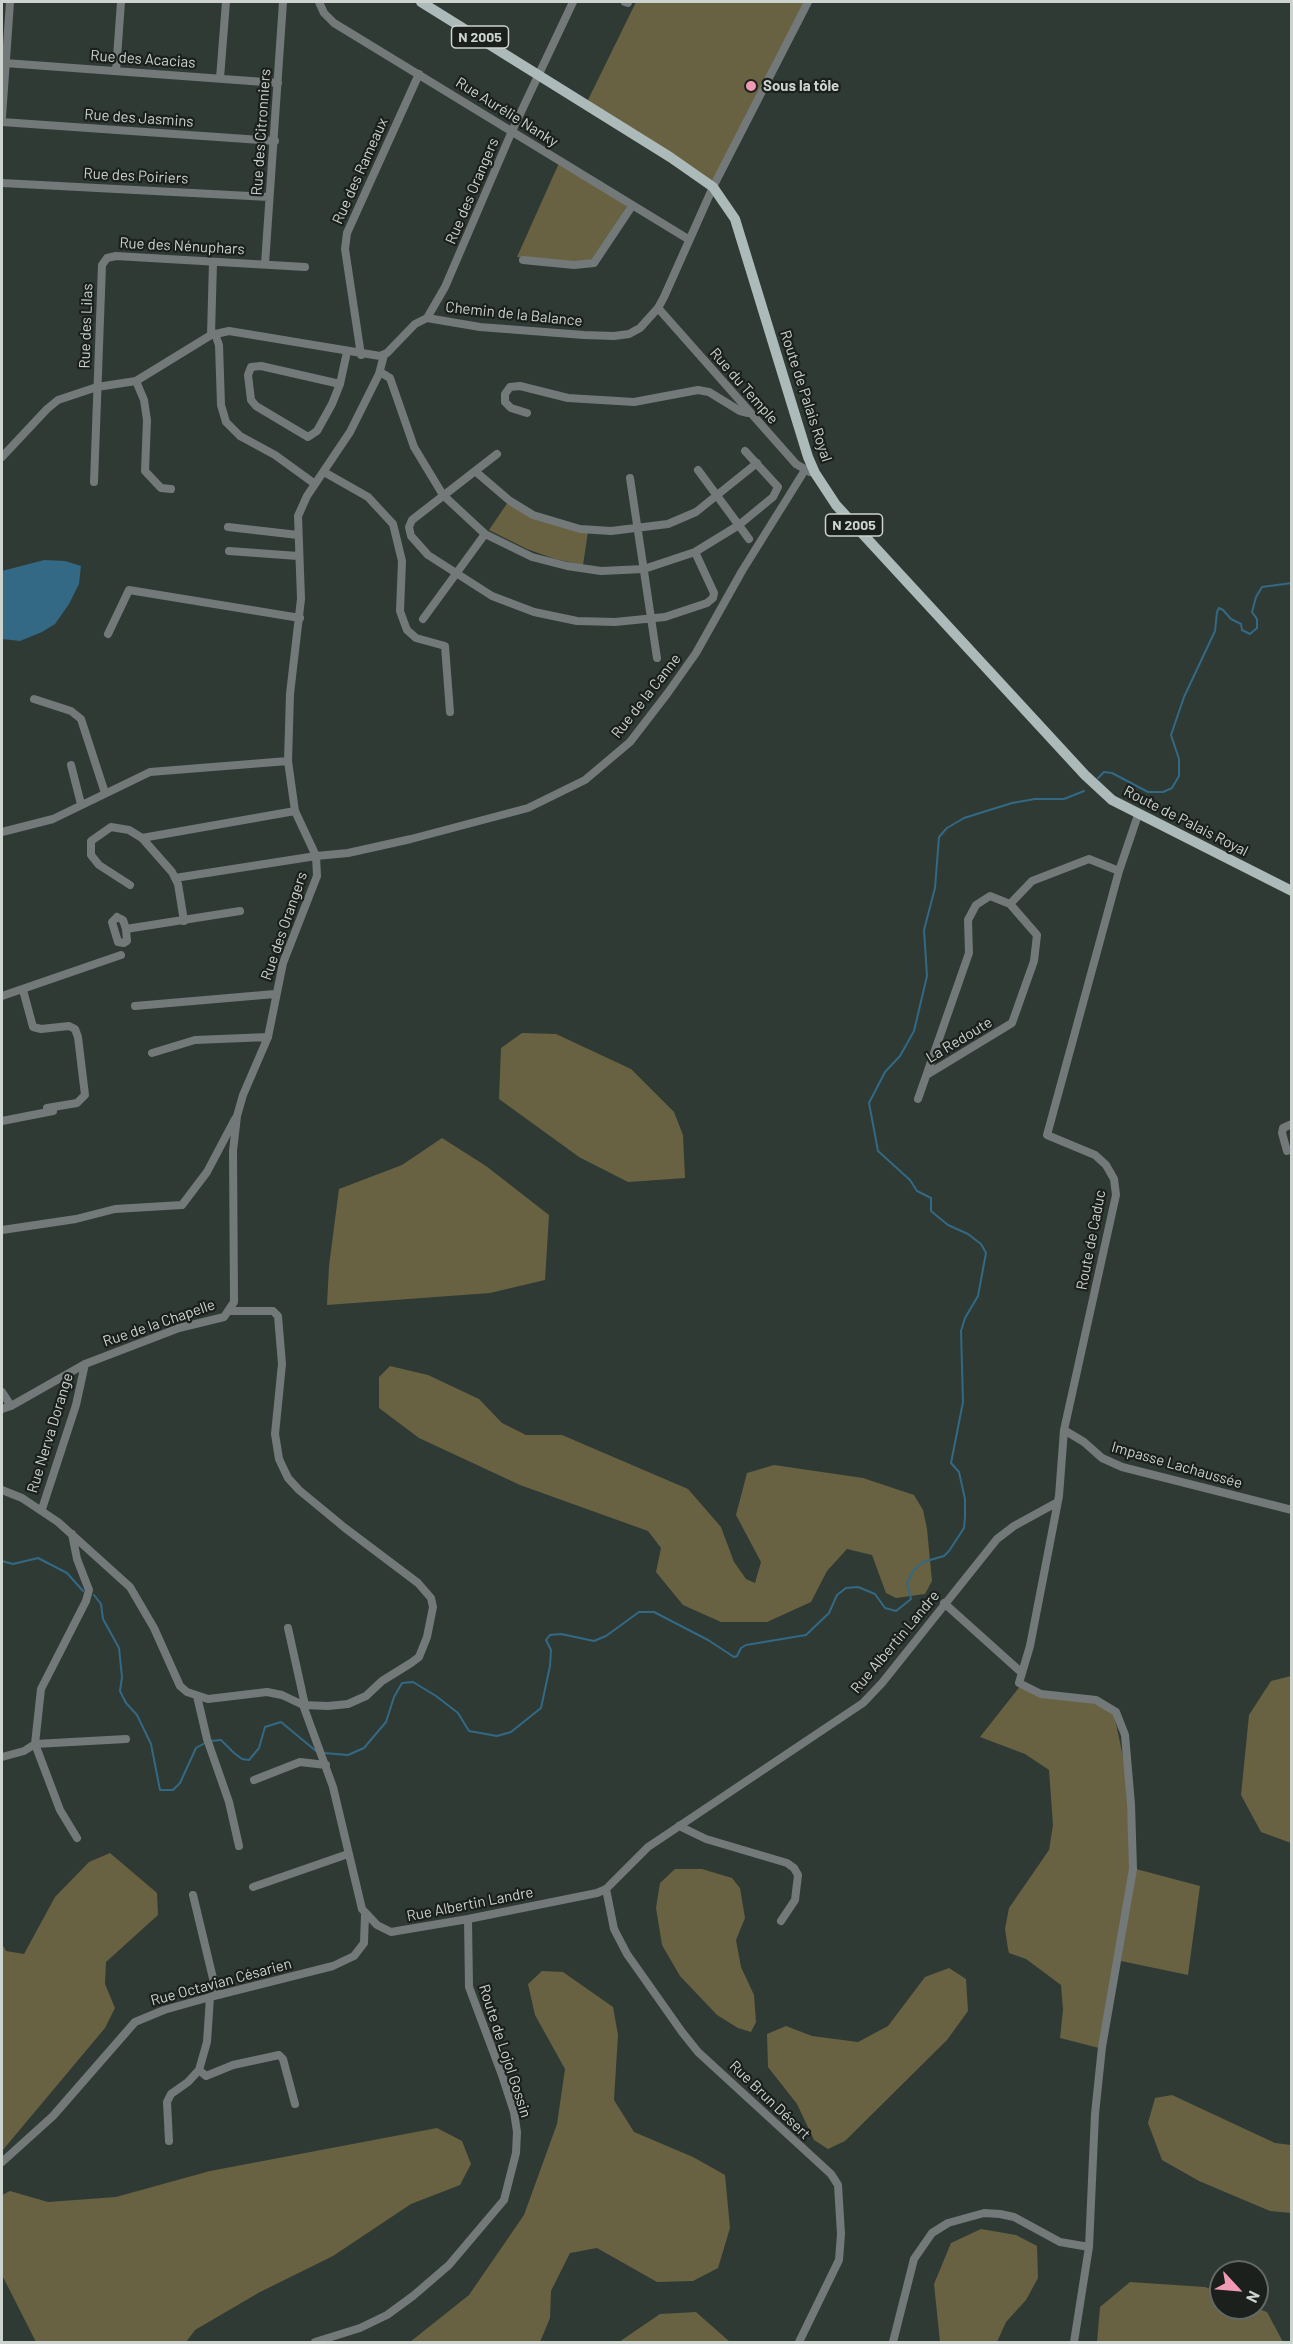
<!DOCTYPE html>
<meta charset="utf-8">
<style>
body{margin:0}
#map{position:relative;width:1293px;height:2344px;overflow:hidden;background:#2f3a35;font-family:Barlow,sans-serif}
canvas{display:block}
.frame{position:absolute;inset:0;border:3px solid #cdd4d0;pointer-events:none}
.north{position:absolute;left:1209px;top:2260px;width:60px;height:60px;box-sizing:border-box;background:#1b201d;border:2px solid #626865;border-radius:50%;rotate:116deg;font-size:16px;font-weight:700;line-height:24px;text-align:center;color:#cdd4d0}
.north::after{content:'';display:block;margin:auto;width:21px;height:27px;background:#f09ab5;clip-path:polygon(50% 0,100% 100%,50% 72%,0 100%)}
</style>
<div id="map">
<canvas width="1293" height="2344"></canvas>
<div class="frame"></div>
<div class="north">N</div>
</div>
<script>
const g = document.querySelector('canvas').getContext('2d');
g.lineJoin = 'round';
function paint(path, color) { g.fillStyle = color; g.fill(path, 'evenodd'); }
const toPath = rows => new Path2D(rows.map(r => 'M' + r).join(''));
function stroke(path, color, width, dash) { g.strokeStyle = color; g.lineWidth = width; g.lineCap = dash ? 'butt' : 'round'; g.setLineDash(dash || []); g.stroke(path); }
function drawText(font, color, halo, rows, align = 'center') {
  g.font = font + ' Barlow,sans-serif'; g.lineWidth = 4.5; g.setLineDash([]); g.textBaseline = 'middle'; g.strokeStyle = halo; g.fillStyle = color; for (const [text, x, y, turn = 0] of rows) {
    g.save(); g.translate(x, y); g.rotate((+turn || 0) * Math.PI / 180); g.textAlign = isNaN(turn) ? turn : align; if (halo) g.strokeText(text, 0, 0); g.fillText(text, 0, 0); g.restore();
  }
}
paint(toPath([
 [636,2,808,2,713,187,586,104],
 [559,163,627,206,594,259,581,262,517,257],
 [508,502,588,532,583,565,555,559,527,549,489,530],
 [522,1033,556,1034,631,1069,674,1112,683,1135,685,1178,628,1182,579,1157,499,1099,501,1048],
 [442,1138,486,1166,549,1215,545,1280,490,1293,327,1305,329,1266,339,1189,402,1165],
 [390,1366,428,1375,479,1399,502,1423,526,1435,562,1435,688,1489,721,1527,734,1562,746,1579,755,1583,761,1562,736,1515,747,1473,774,1465,863,1478,914,1495,923,1510,927,1529,932,1581,925,1594,896,1598,886,1593,872,1555,847,1549,827,1571,811,1602,767,1622,721,1622,683,1605,656,1572,661,1548,648,1531,520,1485,419,1438,379,1408,379,1377],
 [1291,1676,1292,1676,1291,1843,1261,1832,1241,1795,1249,1715,1271,1681],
 [1021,1685,1100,1705,1114,1714,1125,1766,1131,1869,1099,2048,1060,2038,1063,2010,1061,1985,1026,1959,1009,1953,1008,1949,1005,1929,1009,1908,1049,1850,1053,1825,1049,1770,1025,1754,980,1737],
 [110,1853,157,1893,158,1915,106,1962,105,1984,115,2008,105,2028,2,2151,2,1944,6,1951,24,1954,55,1897,89,1862],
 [675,1869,702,1869,732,1878,740,1888,745,1918,736,1940,741,1967,754,1995,756,2022,751,2032,738,2028,717,2015,680,1976,662,1945,656,1908,660,1883],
 [1136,1869,1200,1886,1188,1975,1121,1961],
 [949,1968,966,1979,968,2011,947,2040,845,2141,828,2149,814,2140,797,2104,768,2067,767,2034,786,2026,812,2036,858,2042,888,2026,925,1977],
 [542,1971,563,1972,613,2007,618,2035,614,2100,634,2132,693,2157,725,2175,730,2228,718,2268,693,2281,657,2282,597,2248,570,2253,551,2291,550,2318,540,2342,410,2342,469,2295,524,2215,557,2124,565,2069,535,2015,528,1984],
 [1172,2095,1275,2143,1291,2145,1291,2213,1270,2211,1199,2181,1162,2160,1148,2123,1155,2098],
 [437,2128,462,2141,471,2164,460,2185,411,2204,333,2256,260,2292,195,2330,186,2342,36,2342,2,2275,2,2195,10,2191,48,2202,116,2197,210,2171],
 [981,2229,1016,2235,1037,2246,1038,2278,1026,2300,1006,2322,997,2342,940,2342,934,2284,951,2243],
 [1130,2282,1205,2287,1221,2293,1221,2308,1256,2308,1267,2312,1283,2342,1097,2342,1100,2307],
 [696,2312,730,2342,619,2342,660,2314]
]), '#686242');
paint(toPath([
 [44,560,65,561,81,566,79,584,69,604,55,624,42,632,20,641,2,639,2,571]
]), '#336984');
stroke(toPath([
 [1098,778,1104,772,1112,773,1148,792,1163,792,1172,788,1179,776,1179,759,1171,735,1184,697,1215,631,1217,612,1219,608,1223,610,1231,619,1241,624,1242,630,1250,634,1257,628,1257,619,1252,612,1256,597,1262,587,1292,583],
 [2,1561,13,1564,38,1558,67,1573,83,1591],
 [94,1595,101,1604,103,1619,119,1648,122,1677,120,1691,126,1703,137,1715,151,1744,160,1790,173,1790,180,1783,196,1748,205,1743],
 [210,1741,221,1740,234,1753,242,1759,249,1760,259,1748,265,1727,281,1722,316,1751],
 [324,1753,348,1755,364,1748,386,1722,394,1697,402,1683,413,1682,436,1696,458,1713,469,1731,497,1736,511,1732,541,1708,550,1666,551,1650,546,1640,550,1635,561,1634,594,1641,606,1636,639,1612,654,1612,708,1640,734,1657,737,1656,741,1648,746,1645,806,1635,829,1613,837,1595,846,1588,858,1587,875,1594,885,1608,896,1611,911,1599,907,1583,913,1571,923,1562,944,1556,949,1551,964,1528,965,1517,965,1499,959,1472,951,1463,963,1402,961,1331,965,1318,978,1296,986,1253,981,1244,968,1234,948,1225,931,1211,931,1198,917,1191,910,1180,878,1151,869,1103,885,1072,900,1056,914,1031,927,976,924,930,935,888,939,837,947,828,964,818,1012,803,1035,799,1064,799,1084,791]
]), '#336984', 2);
stroke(toPath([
 [319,2,324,13,334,23,688,239],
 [625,2,628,3],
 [5,63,278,83],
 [116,71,121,2],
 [220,78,226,2],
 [2,117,10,2],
 [2,122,275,141],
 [2,183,269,197],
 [523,260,574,265,594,263,632,206],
 [265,264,283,2],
 [658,308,796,464,810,472],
 [427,318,445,287,512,131,573,2],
 [215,334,219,345,221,405,226,422,240,436,275,455,315,484],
 [211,335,213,262],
 [361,355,345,249,347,233,419,74],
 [380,372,390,378,414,447,443,495,485,534,532,557,567,566,601,571,644,569,695,552,739,525,773,497,778,487,745,451],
 [136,381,144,400,147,420,145,471,161,488,171,489],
 [340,384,261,366,251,367,248,375,251,400,256,406,308,437,317,431,332,404,340,384,347,352],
 [527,413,511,408,505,402,505,394,510,387,520,386,568,398,634,402,698,390,709,392,740,411,748,413],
 [497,454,412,520,409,527,411,536,428,555,492,596,534,612,577,621,615,622,665,617,707,603,713,598,714,593,695,552],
 [2,457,47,409,58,400,97,387,136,381,211,335,229,331,380,356,387,353,415,324,427,318,480,327,584,335,614,336,629,334,640,328,658,308,664,297,713,187,808,2],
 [698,470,749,539],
 [475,471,510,501,533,515,580,529,611,531,668,524,696,512,757,463],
 [324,472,368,497,393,524,402,561,400,611,404,622,407,630,416,638,445,646,450,712],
 [630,478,657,658],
 [94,482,102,265,107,258,116,256,305,267],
 [228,527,298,535],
 [229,551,298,556],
 [423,619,485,534],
 [108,634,129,590,300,618],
 [34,699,71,711,81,719,105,793],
 [71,765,81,804],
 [2,832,53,819,150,772,288,761],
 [142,838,295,811],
 [175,878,316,856,348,853,411,839,528,808,585,780,630,742,667,694,696,653,742,571,805,470],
 [130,885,99,865,91,855,91,841,111,827,129,830,142,838,172,872,178,884,184,921],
 [1010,904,1032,881,1089,859,1119,871],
 [117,917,123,920,126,929,127,941,124,943,118,942,112,922,117,917],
 [126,929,240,911],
 [23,990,33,1027,41,1029,69,1026,75,1029,78,1037,85,1095,77,1103,47,1108],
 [2,996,121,955],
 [135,1006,275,994],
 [152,1053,195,1040,268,1037],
 [918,1099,969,953,968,920,976,905,990,896,1010,904,1037,935,1034,961,1012,1023,928,1074],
 [2,1121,53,1111],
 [1287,1151,1282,1133,1283,1128,1292,1124],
 [2,1230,76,1219,115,1209,182,1205,207,1172,235,1119],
 [230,1311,273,1311,278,1316,282,1364,275,1434,279,1459,288,1478,299,1490,345,1528,418,1583,431,1598,433,1607,427,1637,419,1657,411,1663,382,1681,366,1696,348,1704,328,1706,303,1705],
 [2,1392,11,1406],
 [2,1409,11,1406,85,1364,179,1328,224,1317,234,1302,233,1151,237,1116,243,1095,268,1037,283,963,317,876,316,856,295,811,288,761,290,694,301,599,298,516,307,496,350,432,379,374,384,355],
 [1064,1430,1084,1442,1102,1458,1122,1467,1292,1510],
 [2,1490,22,1498,58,1522,130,1587,154,1628,180,1686,187,1692,208,1699,267,1692,282,1695,303,1705,333,1787,362,1909,377,1925,391,1932,468,1919,597,1893,606,1889,648,1847,863,1703,882,1683,997,1539,1014,1526,1056,1503],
 [42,1509,76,1405,85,1364],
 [72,1534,77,1559,89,1590,86,1601,41,1689,35,1744,60,1810,77,1838],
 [944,1603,1022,1673],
 [288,1628,305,1705],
 [197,1696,207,1739,229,1802,239,1846],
 [2,1757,24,1751,35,1744,126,1739],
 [254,1780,300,1762,326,1765],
 [679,1826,706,1839,787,1863,794,1868,798,1875,795,1900,781,1921],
 [253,1887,348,1854],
 [606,1889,614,1929,627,1954,682,2032,698,2052,831,2174,838,2185,841,2234,839,2260,799,2342],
 [193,1895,217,1995],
 [199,2070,206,2076,233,2065,279,2055,283,2059,295,2104],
 [169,2141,167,2102,171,2094,188,2082,199,2070,207,2042,210,1997],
 [2,2162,53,2116,135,2022,164,2010,210,1997,333,1966,354,1956,364,1943,365,1915],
 [315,2342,360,2328,387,2315,413,2296,449,2265,504,2200,516,2153,517,2132,514,2112,502,2075,469,1987,468,1919],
 [893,2342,914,2259,932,2233,948,2223,984,2213,1000,2214,1014,2217,1060,2242,1089,2247],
 [1074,2342,1089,2247,1095,2114,1102,2047,1133,1869,1131,1804,1125,1735,1116,1712,1096,1700,1041,1694,1019,1683,1030,1646,1059,1496,1064,1430,1116,1195,1114,1179,1106,1165,1095,1155,1047,1135,1119,871,1138,815]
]), '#737979', 8);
stroke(toPath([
 [421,2,670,157,713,187,735,219,808,457,815,473,836,505,1085,775,1112,800,1292,891]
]), '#adbaba', 10);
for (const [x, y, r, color] of [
 [751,86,6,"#f09ab5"]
]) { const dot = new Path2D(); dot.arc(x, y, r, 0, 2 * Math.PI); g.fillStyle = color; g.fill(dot); stroke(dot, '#1b201d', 2); }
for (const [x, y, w] of [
 [480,37,57],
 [854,525,57]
]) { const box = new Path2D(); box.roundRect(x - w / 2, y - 11, w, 22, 4.5); g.fillStyle = '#1b201d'; g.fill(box); stroke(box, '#cdd4d0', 1.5); }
drawText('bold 14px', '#cdd4d0', null, [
 ["N 2005",480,37],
 ["N 2005",854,525]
]);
drawText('15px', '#cdd4d0', '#1b201d', [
 ["Rue des Acacias",143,59,4],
 ["Rue Aurélie Nanky",507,112,32],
 ["Rue des Jasmins",139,118,4],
 ["Rue des Citronniers",261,132,-86],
 ["Rue des Rameaux",360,171,-66],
 ["Rue des Poiriers",136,176,3],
 ["Rue des Orangers",472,191,-67],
 ["Rue des Nénuphars",182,246,3],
 ["Chemin de la Balance",514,314,6],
 ["Rue des Lilas",86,326,-88],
 ["Rue du Temple",744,386,49],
 ["Route de Palais Royal",806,396,72],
 ["Rue de la Canne",646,696,-52],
 ["Route de Palais Royal",1186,821,27],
 ["Rue des Orangers",284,926,-71],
 ["La Redoute",959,1040,-31],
 ["Route de Caduc",1091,1240,-79],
 ["Rue de la Chapelle",159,1323,-19],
 ["Rue Nerva Dorange",50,1433,-73],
 ["Impasse Lachaussée",1177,1465,16],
 ["Rue Albertin Landre",895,1642,-50],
 ["Rue Albertin Landre",470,1904,-11],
 ["Rue Octavian Césarien",221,1982,-15],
 ["Route de Lojol Gossin",505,2051,72],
 ["Rue Brun Désert",770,2100,44]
]);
drawText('bold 15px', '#cdd4d0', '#1b201d', [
 ["Sous la tôle",763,86]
], 'left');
</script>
